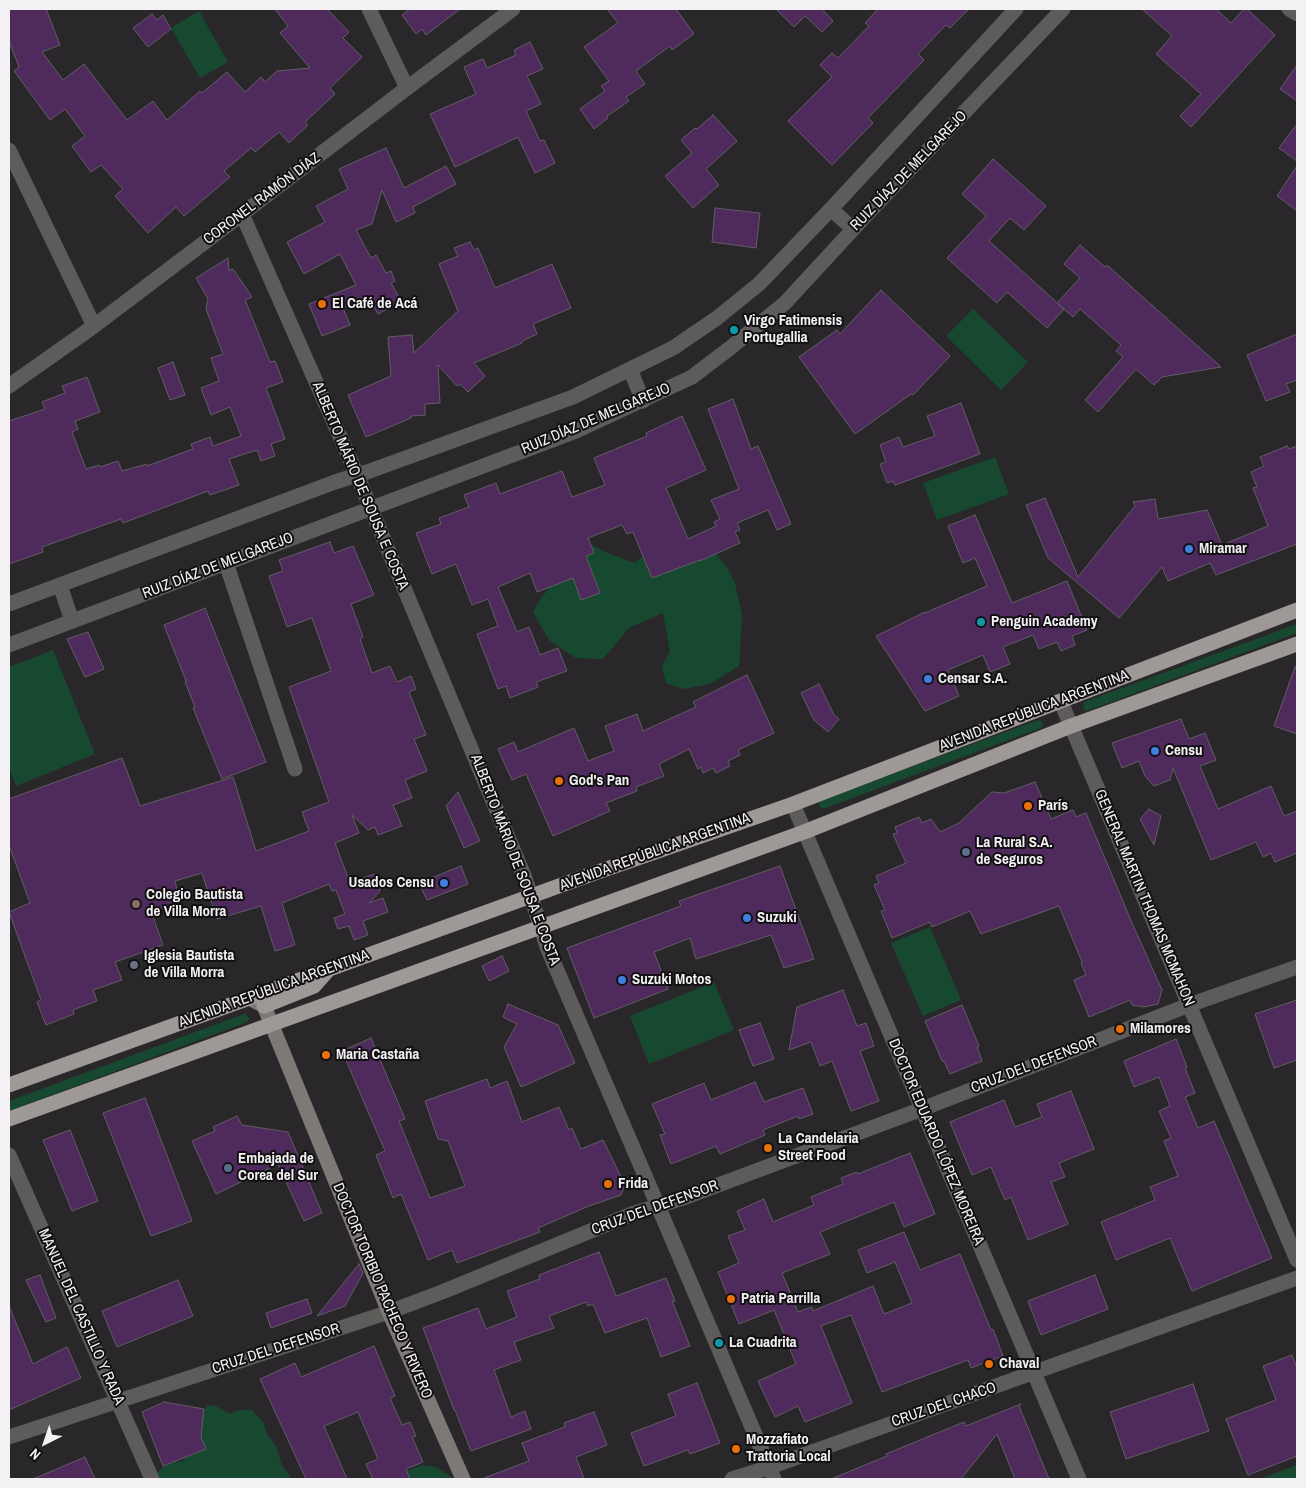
<!DOCTYPE html>
<meta charset="utf-8">
<style>
body{margin:0}
#map{position:relative;width:1306px;height:1488px;overflow:hidden;background:#2a272b;font-family:"Archivo Narrow",sans-serif}
canvas{display:block}
.frame{position:absolute;inset:0;border:10px solid #f3f1f4;pointer-events:none}
.north{position:absolute;left:20px;top:1418px;width:50px;height:50px;-webkit-text-stroke:4px #121012;paint-order:stroke;rotate:221deg;font-size:14px;font-weight:700;line-height:20px;text-align:center;color:#f3f1f4}
.north::after{content:'';display:block;margin:auto;width:18px;height:22px;background:#f3f1f4;clip-path:polygon(50% 0,100% 100%,50% 72%,0 100%)}
</style>
<div id="map">
<canvas width="1306" height="1488"></canvas>
<div class="frame"></div>
<div class="north">N</div>
</div>
<script>
const g = document.querySelector('canvas').getContext('2d');
g.lineJoin = 'round';
function paint(path, color) { g.fillStyle = color; g.fill(path, 'evenodd'); }
const toPath = rows => new Path2D(rows.map(r => 'M' + r).join(''));
function stroke(path, color, width, dash) { g.strokeStyle = color; g.lineWidth = width; g.lineCap = dash ? 'butt' : 'round'; g.setLineDash(dash || []); g.stroke(path); }
function drawText(font, color, halo, rows, align = 'center') {
  g.font = font + ' "Archivo Narrow",sans-serif'; g.lineWidth = 4; g.setLineDash([]); g.textBaseline = 'middle'; g.strokeStyle = halo; g.fillStyle = color; for (const [text, x, y, turn = 0] of rows) {
    g.save(); g.translate(x, y); g.rotate((+turn || 0) * Math.PI / 180); g.textAlign = isNaN(turn) ? turn : align; if (halo) g.strokeText(text, 0, 0); g.fillText(text, 0, 0); g.restore();
  }
}
paint(toPath([
 [199,11,228,62,200,78,171,28],
 [973,309,1028,362,1001,390,946,336],
 [995,457,1009,494,937,520,923,483],
 [583,541,610,554,635,563,645,554,707,543,727,567,735,583,742,616,739,666,710,684,683,689,666,683,662,666,670,651,663,613,629,628,603,659,576,658,549,640,533,612,537,604],
 [1297,624,1297,633,1087,711,1083,709,1084,702],
 [53,650,95,754,16,786,9,767,9,667],
 [1038,720,1042,722,1043,724,1041,728,823,809,819,806,819,802,821,800],
 [930,927,961,1000,923,1016,891,943],
 [714,982,734,1030,649,1064,630,1016],
 [244,1014,246,1014,249,1018,247,1022,9,1111,9,1101],
 [208,1405,216,1406,230,1414,239,1410,252,1410,263,1422,267,1434,276,1446,282,1466,292,1479,157,1479,157,1473,166,1464,184,1461,187,1448,203,1411],
 [422,1465,436,1467,454,1479,387,1479],
 [1297,1465,1297,1479,1260,1479]
]), '#174931');
const building = toPath([
 [9,9,46,9,60,45,42,52,63,80,84,64,127,120,153,101,167,120,200,91,202,93,227,72,245,92,261,77,265,82,277,71,310,68,280,33,288,26,275,9,327,9,349,32,343,38,362,57,330,88,335,94,305,122,308,125,289,143,279,132,255,152,251,148,224,171,230,177,184,216,176,207,148,233,115,196,123,189,101,165,91,172,72,146,85,136,65,109,50,120,14,71,19,67,9,41,9,9],
 [410,9,460,9,426,35,422,29,416,34,402,15,410,9],
 [607,9,676,9,694,34,672,50,670,46,636,71,645,84,626,97,629,101,607,116,608,118,594,129,580,109,605,91,601,86,609,81,584,47,618,23,607,9],
 [776,9,822,9,833,21,822,32,805,16,794,27,776,9],
 [878,9,969,9,950,28,946,25,918,54,924,60,868,118,873,123,832,165,788,121,832,77,820,65,832,53,838,58,869,26,865,23,878,9],
 [1142,9,1216,9,1231,23,1244,9,1247,9,1275,35,1191,127,1180,116,1201,94,1156,54,1172,36,1142,9],
 [152,14,157,20,163,15,171,29,148,47,133,28,152,14],
 [530,42,543,69,527,76,541,104,526,111,540,141,544,140,555,163,535,173,518,137,455,167,430,114,476,94,464,67,483,59,487,68,516,55,514,50,530,42],
 [1297,65,1297,101,1280,89,1297,65],
 [713,115,737,141,706,169,719,185,693,208,665,176,692,153,681,140,695,128,697,129,713,115],
 [1297,124,1297,161,1279,148,1297,124],
 [386,148,404,188,446,166,456,184,413,207,415,213,396,222,382,190,372,224,356,230,371,258,376,255,386,273,391,271,395,281,391,283,401,301,378,314,367,295,343,308,350,325,322,336,309,304,356,285,340,254,304,274,287,242,325,222,316,206,348,189,339,169,386,148],
 [993,159,1046,206,1024,230,1010,218,989,241,1064,309,1047,328,1007,292,997,303,947,258,986,216,962,194,993,159],
 [1297,166,1297,211,1277,196,1297,166],
 [715,208,760,213,756,248,712,242,715,208],
 [470,242,474,250,478,248,495,288,552,264,571,308,533,324,537,334,522,341,522,343,474,363,485,376,468,392,460,384,457,386,438,365,440,403,425,404,425,415,411,416,411,418,366,437,348,395,391,376,388,337,412,335,414,353,458,311,439,264,458,256,454,248,470,242],
 [1080,245,1105,267,1107,265,1221,367,1162,377,1154,385,1136,369,1098,412,1085,400,1123,357,1116,351,1121,345,1080,309,1073,317,1057,303,1080,278,1064,264,1080,245],
 [228,258,229,270,233,269,252,297,245,300,270,362,275,361,283,382,266,388,285,439,271,444,275,456,261,461,257,450,229,459,239,485,210,495,208,491,123,523,121,519,42,547,43,552,9,564,9,421,45,409,42,402,65,393,62,386,87,377,100,412,75,421,78,429,72,432,86,469,99,465,100,467,118,461,122,471,147,464,147,466,193,449,191,444,210,437,213,446,241,436,230,407,211,415,201,388,219,381,211,358,223,354,206,309,208,299,196,278,228,258],
 [881,290,950,356,913,395,911,394,855,434,799,357,837,330,840,334,881,290],
 [1297,334,1297,380,1286,384,1290,392,1266,401,1247,355,1297,334],
 [173,362,185,395,170,400,158,368,173,362],
 [733,399,751,449,758,446,791,524,777,530,768,510,737,523,740,530,735,532,740,543,700,561,700,560,652,578,633,532,627,534,622,525,588,538,594,553,586,556,600,593,581,600,573,578,537,592,530,573,498,587,517,632,529,627,540,655,558,648,567,671,536,682,538,687,510,698,506,686,498,689,477,634,498,626,488,599,472,605,456,564,432,574,416,533,441,524,439,518,469,507,464,495,496,483,500,494,562,471,572,497,605,485,594,458,647,436,646,433,682,416,706,470,666,488,688,539,716,526,714,522,720,519,711,500,739,489,708,409,733,399],
 [961,403,980,454,895,485,893,481,887,483,880,464,886,462,880,445,899,437,903,447,935,436,927,416,961,403],
 [1287,446,1289,449,1297,446,1297,544,1216,575,1210,563,1168,581,1162,567,1119,618,1048,558,1026,505,1045,498,1078,577,1135,506,1133,502,1155,499,1158,519,1207,510,1222,545,1268,526,1253,488,1257,487,1251,472,1264,466,1260,457,1287,446],
 [975,515,1012,603,1067,581,1087,630,1072,636,1075,645,1061,651,1057,642,1039,649,1033,635,1003,647,1010,664,990,672,983,655,948,670,959,696,925,711,876,636,925,612,925,613,987,586,975,558,963,563,948,526,975,515],
 [330,542,334,553,353,546,374,595,351,604,363,637,360,639,372,673,390,666,397,682,411,676,416,689,409,692,426,735,414,739,427,771,405,780,412,798,393,805,402,826,378,835,375,827,368,830,352,815,359,833,335,843,350,883,374,874,380,891,369,903,383,898,388,912,363,921,368,935,354,940,349,926,338,929,334,918,345,914,336,890,332,891,329,884,282,903,295,945,275,951,261,906,217,919,202,873,175,881,180,903,151,911,163,945,115,962,122,980,93,990,97,1001,73,1010,74,1014,46,1025,37,1002,41,1000,9,912,30,903,9,845,9,799,122,758,140,806,233,777,256,851,309,831,302,812,329,802,289,687,331,671,312,618,287,627,269,576,283,571,279,560,330,542],
 [205,608,266,762,222,779,193,708,195,707,185,682,186,681,164,625,205,608],
 [88,632,104,669,85,677,67,639,88,632],
 [1295,667,1297,667,1297,734,1274,726,1295,667],
 [747,675,774,733,738,750,740,755,728,761,730,766,716,773,713,768,703,773,701,767,698,769,689,749,659,764,664,776,636,787,637,791,606,803,610,811,553,836,526,774,512,780,498,749,514,742,518,752,574,728,588,761,614,751,605,726,637,714,643,731,696,707,693,702,747,675],
 [819,684,834,715,839,719,828,732,814,720,801,693,819,684],
 [1181,719,1189,739,1205,733,1216,760,1200,766,1218,809,1271,786,1284,816,1297,811,1297,853,1275,862,1271,853,1263,857,1256,842,1211,860,1173,768,1170,780,1154,786,1145,776,1139,761,1122,768,1112,743,1181,719],
 [1035,782,1051,819,1073,810,1076,817,1086,813,1132,923,1162,990,1158,1004,1144,1007,1132,1005,1130,1000,1089,1017,1074,980,1086,975,1081,963,1082,962,1059,906,981,934,970,911,932,927,930,922,892,938,881,911,885,910,874,885,879,883,876,876,906,863,893,834,897,833,895,827,919,817,922,823,931,819,940,832,959,823,992,792,1004,793,1035,782],
 [458,792,480,841,464,848,446,806,458,792],
 [1149,809,1161,816,1154,845,1140,819,1149,809],
 [461,866,468,884,427,900,419,883,461,866],
 [780,866,814,959,784,968,771,935,696,959,690,938,654,952,668,989,594,1018,567,948,681,906,679,901,780,866],
 [502,956,509,971,489,981,482,966,502,956],
 [843,990,857,1026,866,1023,874,1046,860,1051,879,1101,851,1111,832,1061,820,1066,811,1042,789,1050,797,1007,843,990],
 [1297,1000,1297,1060,1274,1068,1255,1014,1297,1000],
 [508,1004,558,1025,575,1063,521,1087,504,1047,517,1024,503,1017,508,1004],
 [962,1005,979,1046,977,1047,982,1061,950,1074,944,1061,942,1061,925,1021,962,1005],
 [760,1023,774,1059,753,1066,739,1030,760,1023],
 [371,1038,405,1119,399,1121,430,1198,465,1186,448,1141,438,1139,425,1101,487,1079,490,1088,507,1081,522,1122,559,1107,569,1130,572,1128,581,1149,603,1140,625,1185,621,1195,589,1206,538,1228,540,1232,457,1263,452,1250,428,1260,401,1194,393,1198,376,1155,385,1151,342,1051,371,1038],
 [1176,1039,1187,1067,1185,1068,1195,1093,1185,1097,1198,1128,1214,1121,1272,1258,1192,1291,1170,1238,1116,1260,1101,1222,1155,1200,1150,1187,1178,1176,1164,1141,1171,1138,1159,1111,1170,1106,1159,1077,1134,1087,1124,1061,1176,1039],
 [755,1082,764,1102,803,1088,813,1114,799,1119,798,1116,763,1130,765,1135,720,1154,716,1146,671,1164,660,1135,665,1134,652,1104,704,1083,711,1100,755,1082],
 [1071,1091,1094,1149,1059,1163,1065,1177,1051,1182,1068,1224,1028,1240,1011,1197,1005,1200,991,1167,972,1175,950,1122,1004,1100,1015,1127,1042,1117,1037,1104,1071,1091],
 [145,1098,192,1221,151,1236,103,1113,145,1098],
 [237,1116,242,1125,288,1132,322,1213,304,1221,278,1164,216,1194,192,1141,215,1131,213,1127,237,1116],
 [70,1130,98,1201,72,1211,43,1140,70,1130],
 [910,1153,935,1214,904,1227,894,1202,820,1232,830,1254,782,1273,798,1312,812,1307,813,1311,873,1286,884,1314,912,1303,895,1262,867,1273,858,1250,904,1232,920,1270,960,1254,991,1330,993,1329,1003,1356,971,1368,968,1360,882,1392,851,1315,821,1326,852,1403,805,1422,798,1406,775,1417,758,1381,796,1364,774,1310,739,1324,718,1272,739,1263,728,1236,745,1230,737,1211,764,1199,773,1222,814,1205,811,1197,843,1184,841,1178,857,1172,858,1174,910,1153],
 [599,1252,616,1296,666,1278,675,1301,672,1301,690,1346,661,1357,647,1318,605,1333,593,1304,588,1306,586,1302,549,1316,554,1328,514,1342,521,1360,494,1370,511,1417,525,1411,531,1429,471,1451,455,1410,454,1410,423,1328,478,1308,486,1329,517,1317,507,1291,540,1279,539,1275,599,1252],
 [359,1264,363,1273,345,1306,317,1316,359,1264],
 [40,1275,56,1318,46,1322,26,1280,40,1275],
 [1095,1275,1108,1309,1041,1335,1028,1301,1095,1275],
 [178,1280,193,1316,117,1347,102,1311,178,1280],
 [307,1299,312,1313,271,1328,266,1313,307,1299],
 [9,1306,33,1364,67,1347,81,1378,9,1410,9,1306],
 [374,1346,395,1396,390,1398,402,1425,410,1422,416,1436,412,1437,423,1462,406,1469,410,1479,373,1479,366,1464,378,1459,358,1412,324,1426,347,1479,306,1479,260,1379,295,1363,301,1377,374,1346],
 [1292,1355,1297,1368,1297,1456,1248,1475,1226,1419,1276,1400,1263,1366,1292,1355],
 [697,1383,720,1443,690,1454,688,1450,644,1466,631,1433,676,1416,668,1394,697,1383],
 [1193,1384,1209,1431,1126,1459,1110,1412,1193,1384],
 [164,1402,204,1409,201,1437,206,1449,163,1466,142,1412,164,1402],
 [1021,1404,1019,1406,1049,1479,1015,1479,997,1434,961,1479,831,1479,887,1456,886,1454,964,1422,966,1426,1021,1404],
 [594,1412,607,1445,576,1457,584,1479,485,1479,484,1478,529,1461,522,1443,565,1427,564,1423,594,1412],
 [85,1457,95,1479,33,1479,85,1457]
]);
paint(building, '#4e2a5d');
stroke(building, '#625e63', 1);
stroke(toPath([
 [1289,9,1297,14],
 [407,88,513,9],
 [9,150,94,326],
 [831,209,853,229],
 [630,369,643,401],
 [9,386,94,326,242,214],
 [226,563,295,769],
 [60,585,72,621],
 [9,604,335,482,367,472,573,397,673,348,717,318,759,284,831,209,1016,9],
 [9,645,576,431,692,377,730,348,785,303,869,212,1063,9],
 [1061,702,1297,1260],
 [793,804,1079,1479],
 [9,1155,152,1479],
 [658,1206,774,1479],
 [9,1437,389,1312,442,1292,632,1214,686,1197,922,1109,1189,1005,1297,967],
 [732,1479,770,1467,1297,1278]
]), '#5e5c5a', 15);
stroke(toPath([
 [369,9,407,88,242,214,357,475,525,878,547,947,658,1206]
]), '#5e5c5a', 15);
stroke(toPath([
 [253,1000,264,1006,389,1312,463,1479]
]), '#7d7976', 15);
stroke(toPath([
 [264,1006,314,986,328,970],
 [9,1085,592,874,793,804,1297,610],
 [9,1119,804,832,1071,726,1297,644]
]), '#9e9996', 15);
for (const [x, y, r, color] of [
 [322,304,5,"#e8710a"],
 [734,330,5,"#0f9aa8"],
 [1189,549,5,"#3f7fe0"],
 [981,622,5,"#0f9aa8"],
 [928,679,5,"#3f7fe0"],
 [1155,751,5,"#3f7fe0"],
 [559,781,5,"#e8710a"],
 [1028,806,5,"#e8710a"],
 [966,852,5,"#5c6f8a"],
 [444,883,5,"#3f7fe0"],
 [136,904,5,"#8d6e63"],
 [747,918,5,"#3f7fe0"],
 [134,965,5,"#6b7280"],
 [622,980,5,"#3f7fe0"],
 [1120,1029,5,"#e8710a"],
 [326,1055,5,"#e8710a"],
 [768,1148,5,"#e8710a"],
 [228,1168,5,"#5c6f8a"],
 [608,1184,5,"#e8710a"],
 [731,1299,5,"#e8710a"],
 [719,1343,5,"#0f9aa8"],
 [989,1364,5,"#e8710a"],
 [736,1449,5,"#e8710a"]
]) { const dot = new Path2D(); dot.arc(x, y, r, 0, 2 * Math.PI); g.fillStyle = color; g.fill(dot); stroke(dot, '#121012', 2); }
drawText('15px', '#f3f1f4', '#121012', [
 ["RUIZ DÍAZ DE MELGAREJO",909,171,-46],
 ["CORONEL RAMÓN DÍAZ",262,199,-37],
 ["RUIZ DÍAZ DE MELGAREJO",596,419,-23],
 ["ALBERTO MÁRIO DE SOUSA E COSTA",360,486,67],
 ["RUIZ DÍAZ DE MELGAREJO",218,566,-21],
 ["AVENIDA REPÚBLICA ARGENTINA",1034,711,-21],
 ["AVENIDA REPÚBLICA ARGENTINA",655,852,-20],
 ["ALBERTO MÁRIO DE SOUSA E COSTA",515,860,69],
 ["GENERAL MARTIN THOMAS MCMAHON",1144,898,67],
 ["AVENIDA REPÚBLICA ARGENTINA",274,989,-20],
 ["CRUZ DEL DEFENSOR",1034,1065,-21],
 ["DOCTOR EDUARDO LÓPEZ MOREIRA",936,1142,67],
 ["CRUZ DEL DEFENSOR",655,1208,-20],
 ["DOCTOR TORIBIO PACHECO Y RIVERO",382,1291,67],
 ["MANUEL DEL CASTILLO Y RADA",81,1317,66],
 ["CRUZ DEL DEFENSOR",276,1349,-18],
 ["CRUZ DEL CHACO",944,1405,-19]
]);
drawText('bold 15px', '#f3f1f4', '#121012', [
 ["El Café de Acá",332,304],
 ["Virgo Fatimensis",744,321],
 ["Portugallia",744,338],
 ["Miramar",1199,549],
 ["Penguin Academy",991,622],
 ["Censar S.A.",938,679],
 ["Censu",1165,751],
 ["God's Pan",569,781],
 ["París",1038,806],
 ["La Rural S.A.",976,843],
 ["de Seguros",976,860],
 ["Usados Censu",434,883,"right"],
 ["Colegio Bautista",146,895],
 ["de Villa Morra",146,912],
 ["Suzuki",757,918],
 ["Iglesia Bautista",144,956],
 ["de Villa Morra",144,973],
 ["Suzuki Motos",632,980],
 ["Milamores",1130,1029],
 ["Maria Castaña",336,1055],
 ["La Candelaria",778,1139],
 ["Street Food",778,1156],
 ["Embajada de",238,1159],
 ["Corea del Sur",238,1176],
 ["Frida",618,1184],
 ["Patria Parrilla",741,1299],
 ["La Cuadrita",729,1343],
 ["Chaval",999,1364],
 ["Mozzafiato",746,1440],
 ["Trattoria Local",746,1457]
], 'left');
</script>
